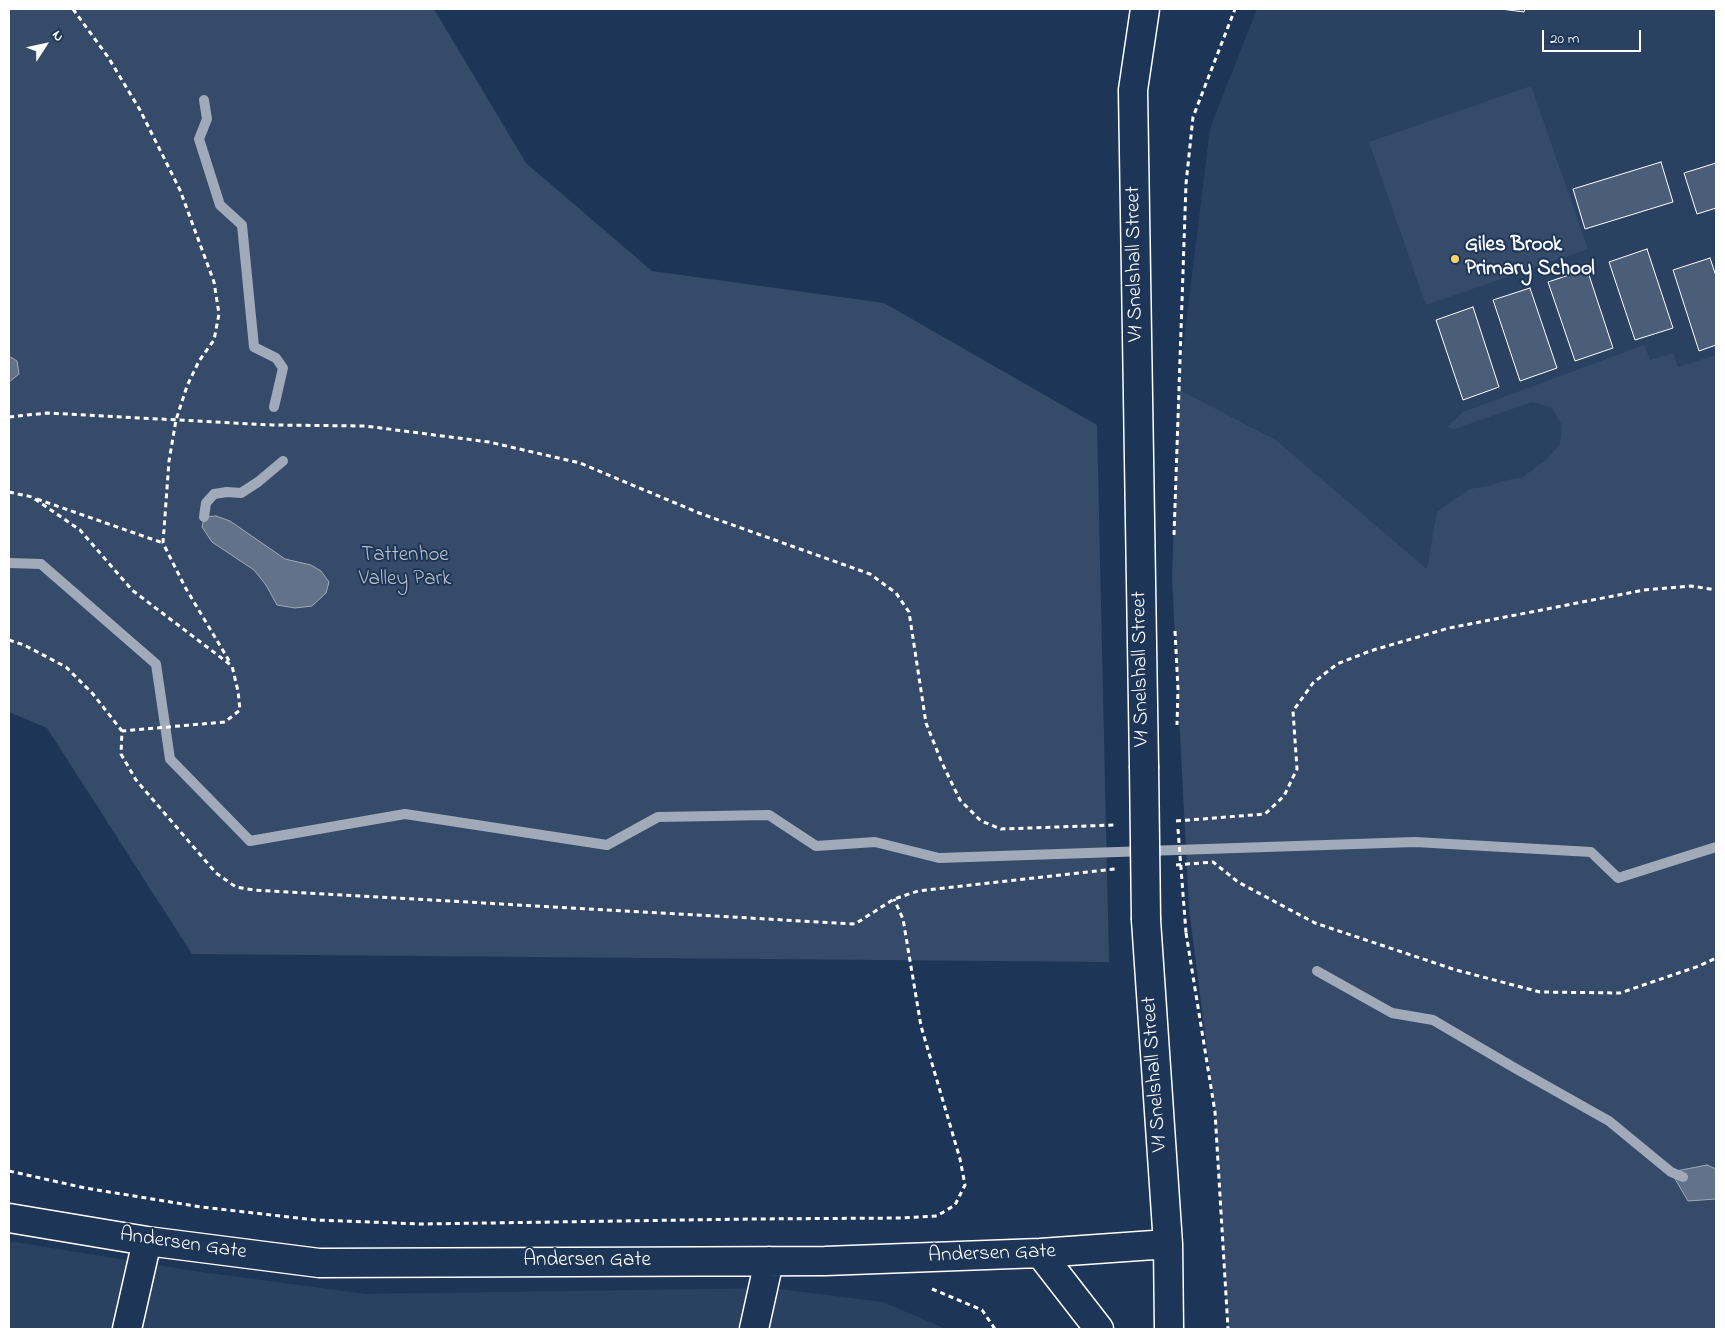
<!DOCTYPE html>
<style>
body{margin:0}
#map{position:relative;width:1725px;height:1338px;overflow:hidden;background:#1d3557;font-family:"Indie Flower",sans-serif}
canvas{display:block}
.frame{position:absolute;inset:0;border:10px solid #fff;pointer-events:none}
.north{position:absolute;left:20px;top:20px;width:50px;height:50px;-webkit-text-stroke:4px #1d3557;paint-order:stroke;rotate:55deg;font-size:14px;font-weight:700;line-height:20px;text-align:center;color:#fff}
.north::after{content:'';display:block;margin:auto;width:18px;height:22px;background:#fff;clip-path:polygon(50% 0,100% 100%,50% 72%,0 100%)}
.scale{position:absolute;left:1542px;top:30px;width:99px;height:22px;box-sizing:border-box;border:2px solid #fff;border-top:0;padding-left:6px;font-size:15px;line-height:18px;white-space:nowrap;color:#fff;-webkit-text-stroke:4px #1d3557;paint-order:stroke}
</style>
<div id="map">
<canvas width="1725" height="1338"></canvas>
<div class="frame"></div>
<div class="north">N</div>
<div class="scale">20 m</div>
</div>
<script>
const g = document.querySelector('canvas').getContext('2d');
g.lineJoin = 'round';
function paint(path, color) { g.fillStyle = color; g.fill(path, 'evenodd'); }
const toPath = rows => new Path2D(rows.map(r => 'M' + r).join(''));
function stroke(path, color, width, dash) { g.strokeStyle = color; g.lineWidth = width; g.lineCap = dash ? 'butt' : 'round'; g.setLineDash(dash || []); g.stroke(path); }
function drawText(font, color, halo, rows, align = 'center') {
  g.font = font + ' "Indie Flower",sans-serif'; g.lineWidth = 4; g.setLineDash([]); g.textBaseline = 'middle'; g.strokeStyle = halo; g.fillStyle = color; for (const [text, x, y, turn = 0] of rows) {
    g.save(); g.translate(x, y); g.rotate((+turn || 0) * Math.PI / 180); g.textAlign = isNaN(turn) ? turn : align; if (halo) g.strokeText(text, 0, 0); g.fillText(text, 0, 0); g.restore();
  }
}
paint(toPath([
 [1257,9,1716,9,1716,550,1427,569,1276,440,1178,389,1210,128],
 [9,1241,194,1271,366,1294,771,1288,883,1302,946,1329,9,1329]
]), '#2a4161');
paint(toPath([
 [9,9,434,9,526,163,652,271,884,303,1097,425,1109,962,192,954,47,728,9,712],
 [1531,86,1588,249,1426,305,1369,142],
 [1644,345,1650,360,1673,353,1678,367,1716,355,1716,1329,1228,1329,1215,1112,1189,909,1172,578,1178,389,1276,440,1427,569,1437,512,1469,489,1489,486,1503,481,1523,477,1546,460,1560,444,1562,425,1551,407,1532,402,1455,429,1447,427,1463,412]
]), '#364b69');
const water = toPath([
 [9,356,17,361,19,374,9,382,9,356],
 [216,516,230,521,285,559,311,565,321,571,329,582,326,593,312,606,295,608,277,605,266,585,254,570,212,542,202,527,204,517,216,516],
 [1707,1165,1716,1169,1716,1199,1688,1201,1671,1172,1707,1165]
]);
paint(water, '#617289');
stroke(water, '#a0aab8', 1);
stroke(toPath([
 [204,100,207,119,199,139,220,205,242,225,254,347,276,358,283,368,274,407],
 [204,517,206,503,214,494,227,492,241,493,258,482,283,461],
 [9,563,41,564,156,664,170,759,250,841,405,814,607,845,658,817,769,815,816,846,875,842,939,858,1415,842,1591,852,1618,878,1716,847],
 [1317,971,1392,1013,1433,1020,1513,1067,1609,1121,1671,1172,1683,1177]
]), '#a0aab8', 10);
const building = toPath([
 [1501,9,1525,9,1524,12,1501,9],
 [1661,162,1673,202,1585,229,1573,189,1661,162],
 [1716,163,1716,208,1697,214,1684,173,1716,163],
 [1647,249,1673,328,1635,340,1609,262,1647,249],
 [1710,258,1716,276,1716,345,1699,351,1673,270,1710,258],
 [1587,269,1613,348,1575,361,1548,282,1587,269],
 [1530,288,1557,368,1520,381,1493,300,1530,288],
 [1473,307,1499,387,1463,400,1436,320,1473,307]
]);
paint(building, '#4a5d79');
stroke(building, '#fff', 1);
const minor = toPath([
 [1144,766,1133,90,1145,9],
 [1146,920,1168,1244,1169,1329],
 [9,1218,147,1241,319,1263,825,1261,1040,1253,1168,1244],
 [1040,1253,1099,1329],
 [127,1329,147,1241],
 [754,1329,769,1261]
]);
stroke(minor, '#fff', 31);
stroke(toPath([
 [73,9,108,57,140,110,180,190,214,282,219,314,214,340,199,361,187,386,176,420,169,461,163,543,185,587,231,664],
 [9,417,47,413,272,425,365,426,489,442,580,463,699,513,870,574,896,593,909,612,926,723,942,763,960,800,981,821,1001,829,1114,825],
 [9,492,32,497,80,530,132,590,232,666,238,691,240,710,225,722,122,731,121,754,136,780,216,873,236,887,254,890,855,924,894,899,918,891,1115,869],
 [37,499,163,543],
 [1174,535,1186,184,1193,117,1235,9],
 [1175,631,1178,689,1177,725],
 [9,640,24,645,66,667,93,694,122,731],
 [1176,821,1265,814,1284,796,1297,769,1293,711,1313,683,1337,664,1370,651,1449,628,1644,590,1691,586,1716,590],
 [1176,865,1213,862,1238,882,1315,923,1456,970,1540,992,1620,993,1699,966,1716,958],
 [1186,933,1215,1112,1228,1329],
 [9,1171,85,1188,201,1207,316,1220,422,1224,751,1219,902,1218,937,1216,955,1205,965,1185,960,1159,921,1026,903,919,894,899],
 [932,1289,982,1310,995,1329]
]), '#fff', 3, [5, 4]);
stroke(minor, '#1d3557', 28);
const minorBridge = toPath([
 [1144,766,1146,920]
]);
stroke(minorBridge, '#fff', 31, []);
stroke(toPath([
 [1178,829,1186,933]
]), '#fff', 3, [5, 4]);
stroke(minorBridge, '#1d3557', 28);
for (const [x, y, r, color] of [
 [1455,259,5,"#ffd166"]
]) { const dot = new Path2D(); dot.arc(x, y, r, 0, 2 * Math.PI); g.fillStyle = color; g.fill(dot); stroke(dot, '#1d3557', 2); }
drawText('bold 21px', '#fff', '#1d3557', [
 ["Giles Brook",1465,247],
 ["Primary School",1465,271]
], 'left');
drawText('21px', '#fff', '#1d3557', [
 ["V1 Snelshall Street",1136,264,-91],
 ["V1 Snelshall Street",1142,669,-91],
 ["V1 Snelshall Street",1156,1074,-94],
 ["Andersen Gate",183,1245,8],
 ["Andersen Gate",992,1255,-2],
 ["Andersen Gate",587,1262]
]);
drawText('21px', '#b9c0ca', '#1d3557', [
 ["Tattenhoe",405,557],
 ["Valley Park",405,581]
]);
</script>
